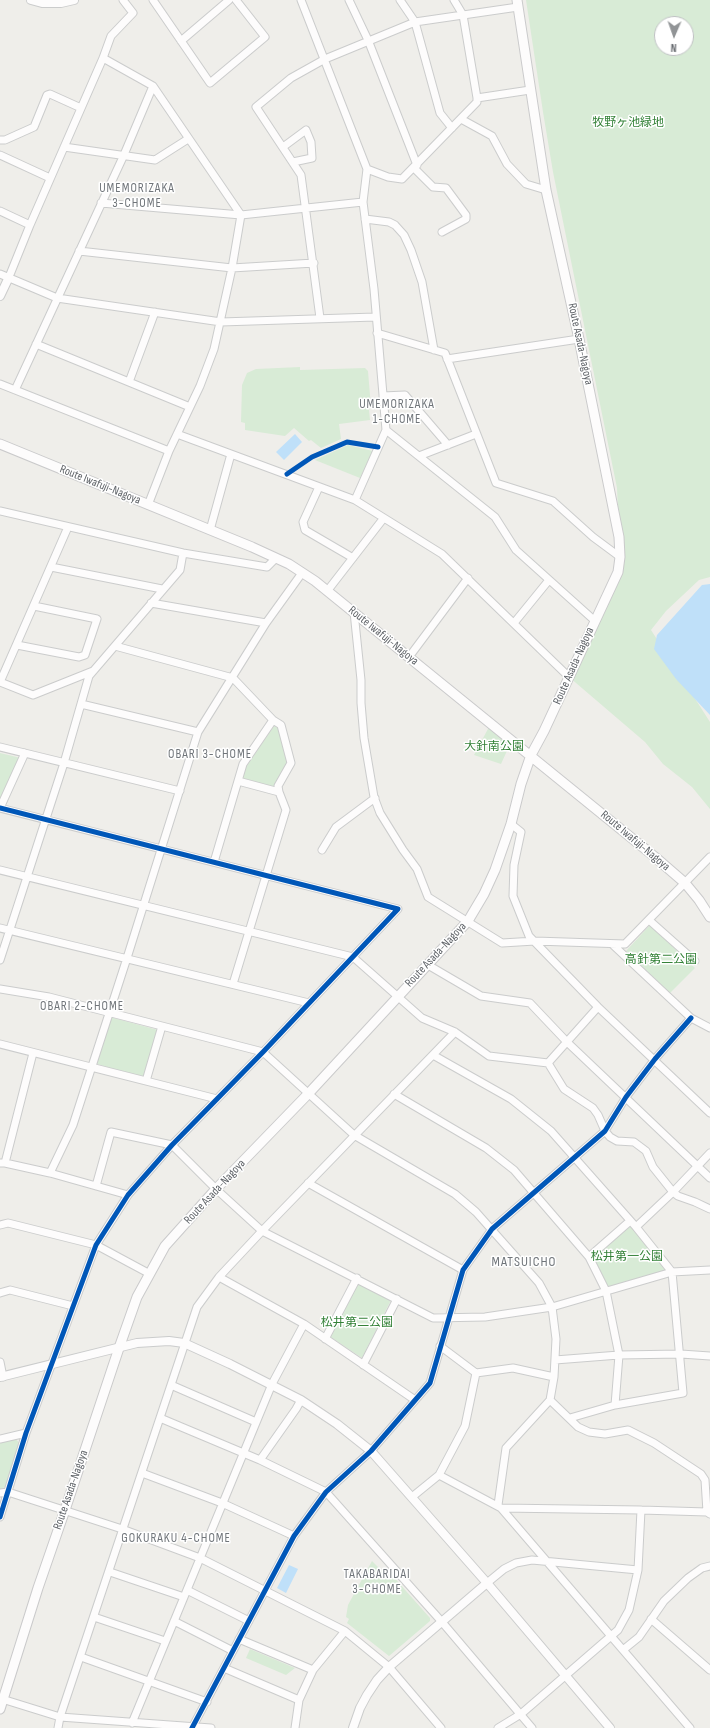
<!DOCTYPE html>
<meta charset="utf-8">
<style>
body{margin:0}
#map{position:relative;width:710px;height:1728px;overflow:hidden;background:#efeeea;font-family:"Sofia Sans Condensed",sans-serif}
canvas{display:block}
.north{position:absolute;left:654px;top:16px;width:40px;height:40px;box-sizing:border-box;background:#fff;border:1px solid #bfc1c3;border-radius:50%;rotate:182deg;font-size:11px;font-weight:700;line-height:16px;text-align:center;color:#5f6368}
.north::after{content:'';display:block;margin:auto;width:14px;height:18px;background:#919496;clip-path:polygon(50% 0,100% 100%,50% 72%,0 100%)}
</style>
<div id="map">
<canvas width="710" height="1728"></canvas>
<div class="north">N</div>
</div>
<script>
const g = document.querySelector('canvas').getContext('2d');
g.lineJoin = 'round';
function paint(path, color) { g.fillStyle = color; g.fill(path, 'evenodd'); }
const toPath = rows => new Path2D(rows.map(r => 'M' + r).join(''));
function stroke(path, color, width, dash) { g.strokeStyle = color; g.lineWidth = width; g.lineCap = dash ? 'butt' : 'round'; g.setLineDash(dash || []); g.stroke(path); }
function drawText(font, color, halo, rows, align = 'center') {
  g.font = font + ' "Sofia Sans Condensed","Noto Sans JP",sans-serif'; g.lineWidth = 3; g.setLineDash([]); g.textBaseline = 'middle'; g.strokeStyle = halo; g.fillStyle = color; for (const [text, x, y, turn = 0] of rows) {
    g.save(); g.translate(x, y); g.rotate((+turn || 0) * Math.PI / 180); g.textAlign = isNaN(turn) ? turn : align; if (halo) g.strokeText(text, 0, 0); g.fillText(text, 0, 0); g.restore();
  }
}
paint(toPath([
 [526,0,710,0,710,577,699,580,666,611,651,630,710,722,710,809,692,787,663,764,645,742,569,677,620,557,617,488,553,172,543,112],
 [662,24,686,24,686,48,662,48],
 [300,367,300,370,365,368,368,371,371,407,369,410,370,420,339,424,341,439,321,448,311,440,309,441,294,428,285,436,245,430,245,423,241,422,242,385,247,373,256,369],
 [348,445,373,451,360,478,315,460],
 [274,726,278,727,288,763,273,787,242,780,246,767],
 [489,727,511,742,501,764,474,755],
 [0,753,21,758,0,805],
 [650,925,695,968,670,993,626,951],
 [110,1017,158,1030,144,1078,97,1064],
 [630,1221,668,1270,607,1288,590,1256],
 [359,1283,391,1300,362,1358,329,1336,356,1285],
 [16,1439,20,1444,6,1487,0,1489,0,1443],
 [372,1561,387,1576,391,1574,430,1618,430,1621,389,1656,347,1623,349,1619,346,1617,348,1605],
 [250,1649,295,1668,286,1675,246,1658]
]), '#d8ebd6');
paint(toPath([
 [295,434,302,442,284,460,276,452],
 [710,584,710,715,676,679,654,649,657,635,702,585],
 [289,1565,298,1569,286,1593,277,1588]
]), '#bfe0f9');
const minor = toPath([
 [153,0,210,83,265,37,236,0],
 [349,0,368,40,417,165],
 [400,0,415,22,440,113,452,128],
 [454,0,463,15,477,98],
 [181,41,229,0],
 [103,58,153,86],
 [461,119,492,136,507,164,526,184,546,190],
 [0,140,5,140,34,127,47,95,50,94,81,108],
 [64,147,155,160,188,139],
 [283,147,306,130,311,142,312,158,293,162],
 [0,155,50,178],
 [414,168,433,187,446,188,466,215,466,219,442,232],
 [367,169,388,177,402,179,477,102,477,98,530,90],
 [363,202,374,289,386,430,495,517,516,550,595,621],
 [101,203,241,215,363,202,367,169,301,0],
 [0,211,30,225],
 [365,219,389,222,395,225,404,235,411,250,422,282,434,350],
 [79,251,232,268,314,263],
 [0,274,57,298,221,322,375,317],
 [9,277,30,225,103,58,111,36,133,13,123,0],
 [320,318,301,175,256,107,291,78,325,59,415,22,518,7],
 [377,333,445,353,496,483,553,501,593,537,620,557],
 [36,344,190,407],
 [447,359,579,339],
 [129,382,155,312],
 [0,384,169,451],
 [15,390,123,157,153,86,241,215,232,268,214,349,200,386,169,451,148,505],
 [383,396,405,395,448,445],
 [177,434,355,500,442,554,569,677],
 [419,456,476,434],
 [319,487,303,522,305,530,353,558],
 [355,500,386,430],
 [0,511,183,553,267,567,276,558],
 [210,530,231,454],
 [51,567,162,589],
 [328,590,383,519],
 [151,603,266,623],
 [354,612,361,680,361,703,364,738,374,797,380,813,403,850,417,869,428,897,502,943,535,941,625,944,710,857],
 [514,623,549,580],
 [17,645,79,657,85,655,97,619,34,606],
 [115,646,233,678,273,720,243,764,214,862],
 [409,657,468,578],
 [0,682,68,527],
 [0,682,33,695,93,671],
 [81,704,198,732],
 [273,720,281,725,291,763,278,786,279,792],
 [0,747,180,791],
 [0,808,398,909,263,1052,172,1145,128,1195,96,1245,26,1433,0,1517],
 [0,808,25,753],
 [511,824,521,832,514,865,513,896,529,936,598,1007,710,1113],
 [322,850,336,827,375,798],
 [0,870,353,957,422,1018,455,1032,489,1056,548,1063,598,1007],
 [649,920,695,961],
 [0,928,309,1003],
 [612,944,691,1018,710,1028],
 [0,960,64,763,89,676,180,570,183,553],
 [428,965,481,996,530,1003,567,1042,710,1178],
 [233,984,286,810,279,792,238,781],
 [0,989,49,997,263,1052,354,1135,455,1194,476,1212,539,1283,552,1307,556,1339,554,1377,550,1400,506,1448,498,1505],
 [0,1044,217,1099],
 [433,1055,511,1099,551,1131,636,1227,672,1272,683,1393,615,1405,570,1418],
 [548,1063,564,1089,593,1108,598,1115,605,1131,610,1137,617,1141,634,1142,646,1151,653,1167,673,1192,678,1196,695,1202,710,1209],
 [146,1081,162,1026],
 [394,1094,486,1148,514,1170,589,1257,606,1291,619,1355,615,1405],
 [0,1163,5,1163,50,1173,128,1195],
 [5,1163,33,1053],
 [50,1173,73,1125,127,958,198,732,266,623,302,573],
 [308,1183,463,1270],
 [96,1186,111,1132,172,1145,216,1189,262,1231,433,1318,485,1317,552,1307,672,1272,710,1270],
 [0,1225,8,1223,96,1245,150,1274],
 [636,1227,673,1192,710,1153],
 [589,1257,630,1221],
 [219,1277,304,1324,415,1400],
 [0,1293,10,1290,73,1306],
 [325,1339,357,1278],
 [440,1346,476,1373,513,1368,554,1377],
 [555,1360,619,1355,681,1354,710,1356],
 [0,1362,3,1377],
 [363,1365,397,1299],
 [171,1385,256,1422],
 [550,1400,578,1427,589,1432,605,1434,628,1430,654,1443,701,1474,705,1480,707,1512],
 [160,1418,260,1460,326,1492,442,1622,532,1728],
 [0,1439,26,1433],
 [260,1460,296,1409,301,1400],
 [142,1473,222,1503,294,1536],
 [439,1475,501,1508,690,1728],
 [0,1493,8,1492,122,1529,200,1558,345,1631,389,1667,441,1728],
 [412,1497,439,1475,465,1426,476,1373],
 [501,1508,641,1510,707,1512,710,1514],
 [110,1572,184,1597],
 [487,1583,504,1569,516,1563,532,1560,638,1570],
 [187,1590,249,1621],
 [94,1617,165,1641],
 [651,1619,710,1670],
 [174,1621,233,1651],
 [239,1639,313,1670],
 [623,1650,639,1637,664,1601,688,1578,702,1568,710,1566],
 [81,1657,207,1702],
 [224,1668,299,1700],
 [2,1699,60,1717,211,1728],
 [132,1723,272,1384,304,1324],
 [58,1728,60,1717,197,1307,219,1277,262,1231,455,1032],
 [192,1728,294,1536,326,1492,371,1451,430,1383,463,1270,492,1229,605,1131,626,1097,655,1059,691,1018],
 [295,1728,299,1700,313,1670,345,1631],
 [498,1728,521,1714,618,1630,629,1610,638,1570,641,1510]
]);
const tertiary = toPath([
 [31,0,42,3,61,3,74,0],
 [0,296,9,277],
 [0,1377,137,1343,169,1341,184,1343,230,1364,301,1400,337,1424,371,1451,487,1583,610,1728],
 [353,1728,360,1708,367,1695,377,1680,389,1667,487,1583]
]);
const secondary = toPath([
 [0,444,252,547,289,564,315,581,655,857,685,883,699,900,710,917],
 [0,1709,38,1588,65,1510,119,1348,137,1297,165,1246,216,1189,309,1093,468,921,484,894,495,870,511,824,521,784,531,755,544,731,618,572,620,557,619,537,579,339,546,190,517,0]
]);
stroke(minor, '#cbcccc', 9);
stroke(tertiary, '#cbcccc', 10);
stroke(secondary, '#cacacb', 11);
stroke(minor, '#fdfcfc', 7);
stroke(tertiary, '#fdfcfc', 8);
stroke(secondary, '#fdfcfc', 9);
stroke(toPath([
 [287,474,312,457,347,442,378,447],
 [0,808,398,909,263,1052,172,1145,128,1195,96,1245,26,1433,0,1517],
 [192,1728,294,1536,326,1492,371,1451,430,1383,463,1270,492,1229,605,1131,626,1097,655,1059,691,1018]
]), '#0057b8', 5);
drawText('12px', '#348238', '#fff', [
 ["牧野ヶ池緑地",628,123],
 ["大針南公園",494,747],
 ["高針第二公園",661,960],
 ["松井第一公園",627,1257],
 ["松井第二公園",357,1323]
]);
drawText('12px', '#5f6368', '#fff', [
 ["Route Asada-Nagoya",580,344,78],
 ["Route Iwafuji-Nagoya",100,485,22],
 ["Route Iwafuji-Nagoya",383,636,39],
 ["Route Asada-Nagoya",574,666,-66],
 ["Route Iwafuji-Nagoya",635,841,40],
 ["Route Asada-Nagoya",436,955,-47],
 ["Route Asada-Nagoya",215,1192,-47],
 ["Route Asada-Nagoya",71,1490,-71]
]);
g.letterSpacing = '1px';
drawText('13px', '#70757a', '#fff', [
 ["UMEMORIZAKA",137,189],
 ["3-CHOME",137,204],
 ["UMEMORIZAKA",397,405],
 ["1-CHOME",397,420],
 ["OBARI 3-CHOME",210,755],
 ["OBARI 2-CHOME",82,1007],
 ["GOKURAKU 4-CHOME",176,1539],
 ["TAKABARIDAI",377,1575],
 ["3-CHOME",377,1590]
]);
g.letterSpacing = '0px';
g.letterSpacing = '1px';
drawText('14px', '#70757a', '#fff', [
 ["MATSUICHO",524,1262]
]);
g.letterSpacing = '0px';
</script>
